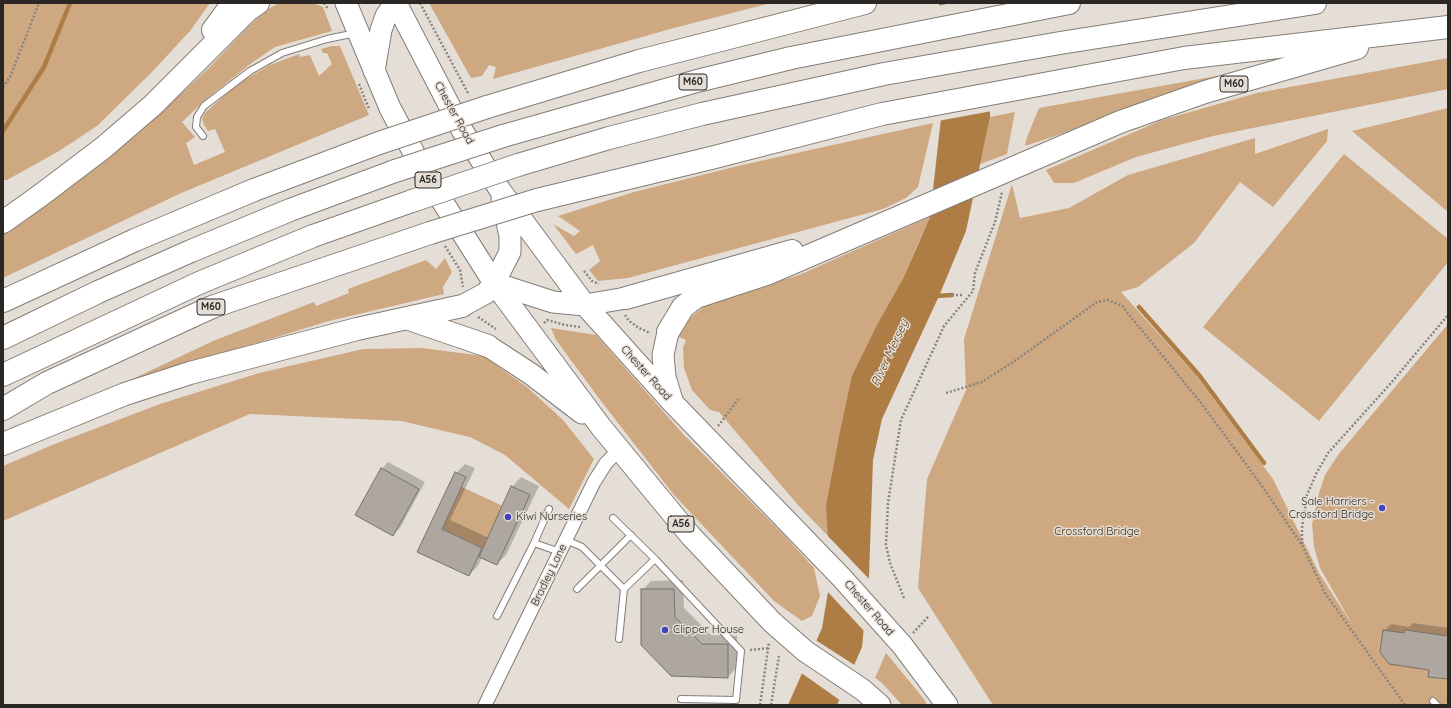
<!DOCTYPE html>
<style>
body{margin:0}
#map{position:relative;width:1451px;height:708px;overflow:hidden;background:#e5ded7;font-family:Quicksand,sans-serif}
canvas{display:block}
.frame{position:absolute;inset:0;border:4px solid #2a2725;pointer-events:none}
</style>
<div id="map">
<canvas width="1451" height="708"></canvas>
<div class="frame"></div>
</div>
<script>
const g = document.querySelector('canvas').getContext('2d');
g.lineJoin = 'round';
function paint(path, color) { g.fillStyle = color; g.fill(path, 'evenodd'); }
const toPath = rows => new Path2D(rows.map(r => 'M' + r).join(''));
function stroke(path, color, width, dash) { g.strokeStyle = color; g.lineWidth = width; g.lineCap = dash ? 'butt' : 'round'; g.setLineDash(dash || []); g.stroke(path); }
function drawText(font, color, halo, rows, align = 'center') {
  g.font = font + ' Quicksand,sans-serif'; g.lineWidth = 3; g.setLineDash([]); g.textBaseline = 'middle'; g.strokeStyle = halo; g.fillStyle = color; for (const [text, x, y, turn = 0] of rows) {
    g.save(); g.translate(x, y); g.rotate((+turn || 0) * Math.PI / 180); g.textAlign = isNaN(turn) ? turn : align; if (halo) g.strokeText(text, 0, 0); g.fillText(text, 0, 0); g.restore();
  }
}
paint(toPath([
 [3,3,210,3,190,31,152,72,97,126,59,151,7,180,3,180],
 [279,3,313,3,323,7,332,31,275,47,253,62,205,100,182,122,195,137,186,143,194,165,225,152,215,129,208,131,204,125,202,119,205,113,237,84,270,65,299,54,300,57,310,55,319,76,332,64,327,53,323,53,321,49,332,46,340,46,369,115,179,194,3,278,3,233,81,178,147,125,209,68,249,26,268,9],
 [429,3,771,3,674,28,493,79,496,67,489,65,482,76,471,78],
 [1448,58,1448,89,1213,136,1136,157,1074,183,1054,183,1046,170,1162,120,1257,93],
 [1261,68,1025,146,1027,137,1039,108],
 [1448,108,1448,212,1352,131],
 [1015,112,1007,154,980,164,990,117],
 [933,123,918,187,906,198,883,209,628,278,598,281,589,270,600,261,593,245,576,254,553,224,574,236,580,231,558,216,634,192,742,165],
 [1328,129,1327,141,1273,207,1240,182,1194,243,1138,287,1121,292,1196,375,1273,479,1319,573,1353,626,1320,568,1314,547,1312,524,1319,493,1325,475,1338,455,1448,324,1448,705,993,705,918,588,927,479,966,390,964,339,1012,184,1020,218,1069,208,1128,175,1255,138,1255,154],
 [1344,154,1448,239,1448,262,1319,421,1203,327],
 [930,217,916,248,838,441,826,505,828,536,798,505,719,412,710,410,692,390,684,368,683,348,686,340,679,337,691,317,710,302,799,275],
 [445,258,452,272,443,287,444,294,329,321,120,385,213,341,314,302,316,306,349,293,348,289,426,260,436,269],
 [551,328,596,335,683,434,785,536,814,568,820,596,812,616,802,621,774,601,674,495,601,401,556,340],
 [422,348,483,356,527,387,563,420,594,459,569,509,505,455,470,437,401,421,250,414,3,521,3,466,52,445,160,404,259,373,363,349],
 [462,487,503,506,483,548,442,529],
 [886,653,924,699,927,705,902,705,881,682,875,678]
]), '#cea880');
paint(toPath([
 [939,3,990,3,990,117,966,231,939,296,882,419,873,460,869,576,862,647,837,705,788,705,822,628,830,580,826,505,838,441,852,376,877,325,903,279,930,217,944,91]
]), '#ae7d46');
paint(toPath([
 [952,3,992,3,992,111,938,121,942,91,937,6],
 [826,534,871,581,865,632,826,590,828,580],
 [814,639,856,666,841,701,800,672]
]), '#e5ded7');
paint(toPath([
 [388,462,425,482,400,528,393,534,382,469],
 [465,464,475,468,450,520,489,538,512,487,521,477,539,486,506,555,497,564,482,557,478,566,469,575,419,552,456,473],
 [683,580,684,608,711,635,737,636,737,667,728,677,642,590,651,581],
 [1413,623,1448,628,1448,678,1430,669,1384,631,1391,624,1409,627]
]), '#0003');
stroke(toPath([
 [3,131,44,67,70,3],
 [934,296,952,295],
 [1139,307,1199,375,1264,463]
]), '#ae7d46', 4.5);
const building = toPath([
 [381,468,419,489,393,536,355,515,381,468],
 [455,472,466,477,442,529,482,548,469,576,417,552,455,472],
 [511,486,530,495,497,565,479,557,511,486],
 [641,589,674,589,675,617,702,644,728,644,728,678,671,676,641,645,641,589],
 [1383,630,1404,633,1405,630,1448,636,1448,679,1428,677,1429,670,1389,664,1380,652,1383,630]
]);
paint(building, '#ada7a0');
stroke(building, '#77716b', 1);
const service = toPath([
 [203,136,196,127,197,117,204,106,250,71,282,53,327,39,356,33],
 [613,518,655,559,741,651,736,700,681,699],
 [566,540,582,547,624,589],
 [534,543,549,509],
 [577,589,631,535],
 [497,616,534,543,560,552],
 [619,639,624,589,655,559],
 [1433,701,1437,705]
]);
const minor = toPath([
 [485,705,594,482,606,463,619,450]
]);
const trunk = toPath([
 [346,3,390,108,425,174,494,283,601,427,690,535,772,622,805,651,863,690,880,705],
 [396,3,462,130,500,190,585,305,672,402,842,578,902,645,947,705],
 [374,71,381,30,386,16,395,3],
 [494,283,553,302,585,305,626,298],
 [462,306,486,293,494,283,510,252,510,236,502,199],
 [668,332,663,355,665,377,672,400],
 [488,346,531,374,582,413]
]);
const motorway = toPath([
 [213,30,233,3],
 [487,107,639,61,865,3],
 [503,136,697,81,791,58,1069,3],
 [518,165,609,138,702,114,884,74,1060,43,1315,3],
 [537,200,711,158,882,114,1184,58,1448,27],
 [3,222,41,195,103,148,153,105,248,10,258,3],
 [626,298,792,251],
 [3,301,135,240,254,190,379,143],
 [409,319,488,346],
 [668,332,683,307,696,297,769,273,1120,122,1205,92,1357,48],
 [3,338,98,292,191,251,290,210,395,171],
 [3,375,199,283,313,236,412,201],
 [3,409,47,383,212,307,430,233],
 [3,444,125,394,190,373,357,329,462,306]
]);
stroke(service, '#847d77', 8);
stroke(minor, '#847d77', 15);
stroke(trunk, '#847d77', 23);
stroke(motorway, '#847d77', 24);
stroke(toPath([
 [324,3,328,9],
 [420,3,469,95],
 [359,84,369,109],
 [3,87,10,77,39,3],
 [445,246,460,270,463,287],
 [584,271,592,281,599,284],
 [952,295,964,295],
 [625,315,629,321,639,328,650,333],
 [478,317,496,329],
 [544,323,547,320,565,325,581,327],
 [946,393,982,382,1016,360,1097,302,1108,300,1122,306,1201,403,1262,486,1302,545,1325,593,1405,705],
 [718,426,740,397],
 [1302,544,1302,528,1307,495,1316,474,1328,453,1391,383,1448,315],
 [904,598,890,563,886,545,888,503,901,420,944,326,973,291,975,273,995,222,1002,192],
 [913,633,929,616],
 [750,650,770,648],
 [760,705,769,642],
 [771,705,779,656]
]), '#89847f', 2.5, [2, 2]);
stroke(service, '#fff', 6);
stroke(minor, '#fff', 13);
stroke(trunk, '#fff', 21);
stroke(motorway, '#fff', 22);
const motorwayBridge = toPath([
 [379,143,487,107],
 [395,171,503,136],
 [412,201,518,165],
 [430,233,537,200]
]);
stroke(motorwayBridge, '#847d77', 24, []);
stroke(motorwayBridge, '#fff', 22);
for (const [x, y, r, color] of [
 [1382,508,4,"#4644ba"],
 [508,517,4,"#4644ba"],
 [665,630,4,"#4644ba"]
]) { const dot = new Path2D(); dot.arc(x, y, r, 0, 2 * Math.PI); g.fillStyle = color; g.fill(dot); stroke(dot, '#e5ded7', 1.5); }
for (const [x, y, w] of [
 [693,82,28],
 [1234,84,28],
 [428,180,26],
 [211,307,28],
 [681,524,26]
]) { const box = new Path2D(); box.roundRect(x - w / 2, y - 8, w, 16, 3); g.fillStyle = '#e5ded7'; g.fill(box); stroke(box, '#2a2725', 1); }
drawText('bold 10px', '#2a2725', null, [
 ["M60",693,82],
 ["M60",1234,84],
 ["A56",428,180],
 ["M60",211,307],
 ["A56",681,524]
]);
drawText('11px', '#2a2725', '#e5ded7', [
 ["Chester Road",454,113,61],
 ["Chester Road",646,373,48],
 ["Bradley Lane",549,575,-64],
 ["Chester Road",869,608,49]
]);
drawText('11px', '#2a2725', '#e5ded7', [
 ["Sale Harriers -",1374,502,"right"],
 ["Crossford Bridge",1374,515,"right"],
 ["Kiwi Nurseries",516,517],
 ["Clipper House",673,630]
], 'left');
drawText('11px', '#3a250c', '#e5ded7', [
 ["Crossford Bridge",1097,532]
]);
drawText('italic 12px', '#613f14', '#e5ded7', [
 ["River Mersey",890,353,-65]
]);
</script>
